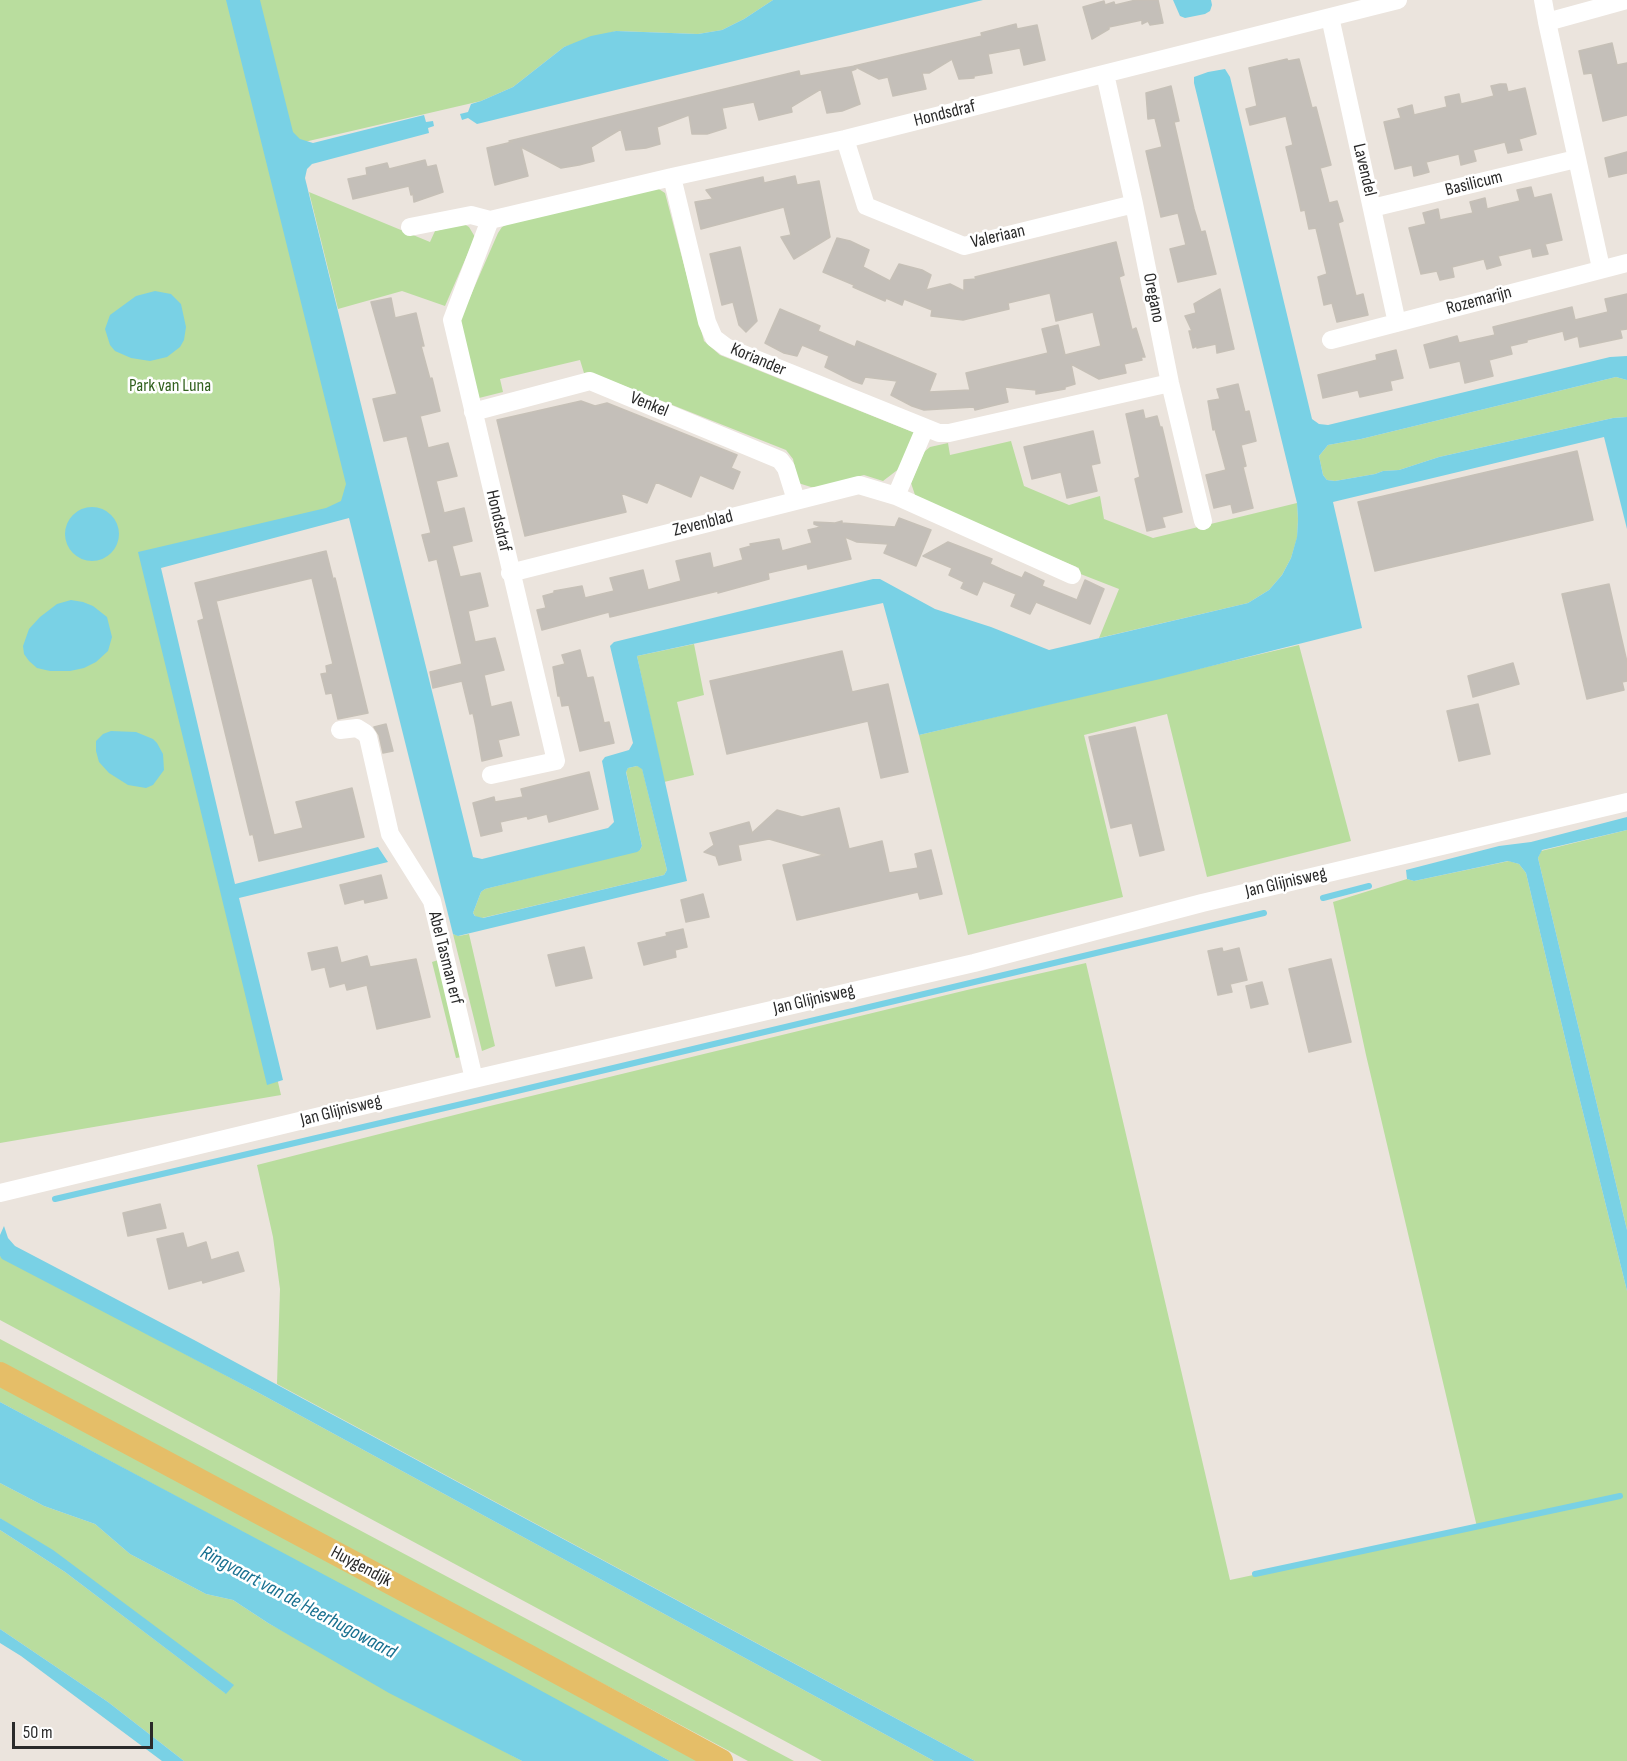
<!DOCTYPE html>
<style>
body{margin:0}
#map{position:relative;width:1627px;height:1761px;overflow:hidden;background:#ebe4dd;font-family:"Sofia Sans Condensed",sans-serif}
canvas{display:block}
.scale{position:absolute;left:12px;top:1722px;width:141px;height:27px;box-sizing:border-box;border:3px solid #2a2a2a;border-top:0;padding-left:8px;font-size:18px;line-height:21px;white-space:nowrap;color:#2a2a2a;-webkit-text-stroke:4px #fff;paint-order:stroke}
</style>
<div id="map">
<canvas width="1627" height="1761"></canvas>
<div class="scale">50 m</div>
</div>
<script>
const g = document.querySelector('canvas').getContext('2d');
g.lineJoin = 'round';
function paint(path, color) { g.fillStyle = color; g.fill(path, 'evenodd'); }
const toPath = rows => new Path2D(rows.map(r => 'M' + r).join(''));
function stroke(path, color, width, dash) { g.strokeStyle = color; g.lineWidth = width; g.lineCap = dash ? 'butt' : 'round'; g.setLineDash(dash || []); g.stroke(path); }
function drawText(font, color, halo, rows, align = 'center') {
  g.font = font + ' "Sofia Sans Condensed",sans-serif'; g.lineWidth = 5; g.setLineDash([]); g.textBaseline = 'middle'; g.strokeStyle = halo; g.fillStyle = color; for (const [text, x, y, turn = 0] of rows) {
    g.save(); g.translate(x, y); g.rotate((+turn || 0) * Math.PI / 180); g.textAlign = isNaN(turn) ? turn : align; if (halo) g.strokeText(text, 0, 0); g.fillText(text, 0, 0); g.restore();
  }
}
paint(toPath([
 [0,0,773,0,744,19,722,30,698,34,616,31,564,47,513,87,481,101,287,146,372,506,158,566,281,1095,0,1143],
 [654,186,665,193,704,341,720,355,915,433,900,468,883,481,864,475,818,487,811,487,798,483,793,459,786,450,589,372,584,373,580,360,500,379,503,392,479,398,460,320,498,233,502,227,514,221],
 [309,192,430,242,435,231,464,224,469,227,475,237,445,306,402,291,338,309],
 [1616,377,1627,380,1627,417,1613,418,1439,457,1399,470,1383,471,1375,474,1335,481,1327,480,1323,475,1319,456,1328,445,1361,439],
 [1011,441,1024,486,1069,505,1100,496,1104,519,1153,538,1297,503,1298,519,1297,538,1291,558,1282,575,1269,590,1248,603,1099,638,1119,589,1078,573,1079,568,919,502,916,498,911,483,924,452,930,447,948,443,950,455],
 [694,644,704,695,677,702,694,775,664,782,637,656],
 [1299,645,1351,841,1207,877,1167,714,1084,735,1123,897,968,935,919,735],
 [637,766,642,768,667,870,664,875,482,918,476,917,473,913,481,892,485,889,640,850,642,846,626,771,628,768],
 [1627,830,1627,1230,1538,858,1541,851],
 [1509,861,1519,864,1526,873,1573,1072,1627,1291,1627,1761,975,1761,277,1384,280,1289,273,1237,257,1165,490,1106,967,990,1086,963,1230,1580,1477,1527,1366,1055,1333,902,1407,879,1414,881],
 [453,934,459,936,469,934,495,1046,482,1051],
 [438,960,462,1057,456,1058,432,962],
 [0,1256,259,1393,934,1761,822,1761,0,1320],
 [0,1339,794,1761,748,1761,0,1362],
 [0,1383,707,1761,670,1761,0,1402],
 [0,1483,44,1506,95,1524,130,1554,206,1594,233,1600,268,1623,522,1761,184,1761,108,1702,0,1629,0,1530,65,1572,225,1693,233,1685,0,1518]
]), '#b9dd9e');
paint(toPath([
 [226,0,260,0,293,132,300,139,313,143,424,115,426,122,433,121,434,126,428,128,429,133,312,164,307,169,305,178,473,857,482,859,608,828,614,822,602,761,605,757,629,750,633,743,610,646,614,642,873,579,880,579,935,609,991,627,1049,650,1248,603,1269,590,1282,575,1291,558,1297,537,1298,519,1297,503,1194,83,1194,77,1208,72,1225,69,1230,77,1312,419,1319,424,1328,425,1610,357,1627,356,1627,380,1616,377,1361,439,1328,445,1319,456,1323,475,1327,480,1335,481,1375,474,1383,471,1399,470,1439,457,1613,418,1627,417,1627,529,1604,437,1333,502,1362,628,1160,679,919,735,883,603,637,656,687,881,458,936,453,934,349,518,161,568,235,884,378,847,388,862,239,898,283,1080,267,1085,138,552,326,508,341,501,346,484],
 [637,766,642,769,667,870,664,875,483,918,475,916,473,913,481,892,485,889,637,852,640,850,642,846,626,772,628,768],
 [773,0,983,0,477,124,468,118,462,120,460,114,468,112,471,104,481,101,513,87,564,47,591,36,616,31,698,34,722,30,744,19],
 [1173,0,1211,0,1212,5,1210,11,1205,14,1185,18,1180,16],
 [155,291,171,294,181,304,186,327,184,340,180,347,167,357,150,361,131,358,115,351,110,345,105,329,110,315,136,296],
 '65 534a27 27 0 1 1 54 0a27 27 0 1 1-54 0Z',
 [71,600,83,602,93,606,107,617,112,637,108,651,96,662,84,668,70,671,50,671,37,668,29,661,24,654,23,646,29,629,40,617,57,604],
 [111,731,136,732,153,739,157,743,163,754,164,770,153,785,146,788,128,785,109,773,99,762,96,751,96,741,103,734],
 [1627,817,1627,830,1542,850,1538,858,1627,1230,1627,1291,1573,1072,1526,873,1519,864,1508,861,1414,881,1407,879,1406,870,1499,846,1531,842],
 [4,1226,8,1238,15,1246,196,1341,975,1761,934,1761,259,1393,2,1259,0,1256,0,1235],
 [0,1402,503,1670,670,1761,522,1761,389,1693,268,1623,233,1600,206,1594,130,1554,95,1524,44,1506,0,1483],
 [0,1518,53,1550,234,1685,226,1694,65,1572,0,1530],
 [0,1629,108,1702,184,1761,162,1761,21,1656,0,1643]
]), '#79d1e5');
stroke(toPath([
 [1323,898,1369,886],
 [55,1199,479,1100,1264,913],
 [1255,1574,1620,1496]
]), '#79d1e5', 6);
const building = toPath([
 [1136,0,1158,0,1163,23,1150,25,1148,21,1142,24,1142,20,1109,27,1109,29,1092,39,1083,7,1104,1,1105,5,1114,2,1115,5,1136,0],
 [1016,24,1017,29,1037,25,1045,60,1024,65,1020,48,988,54,992,73,974,76,974,78,959,79,952,59,929,73,922,73,926,89,893,96,888,77,879,79,854,66,982,36,981,33,1016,24],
 [1612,43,1617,65,1627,63,1627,115,1603,121,1592,73,1584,74,1579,51,1612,43],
 [1287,59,1288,61,1299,59,1312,108,1316,107,1331,165,1320,168,1329,203,1337,201,1343,221,1338,223,1356,296,1363,294,1368,315,1337,322,1332,303,1324,305,1318,277,1327,274,1316,228,1309,229,1305,210,1301,211,1297,193,1286,147,1293,145,1286,116,1250,125,1246,109,1257,106,1249,68,1287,59],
 [855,66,856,69,851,71,860,104,842,111,827,113,821,89,791,107,792,112,759,120,754,102,722,108,726,128,707,134,692,134,689,115,657,127,660,144,646,148,626,150,621,129,591,147,594,161,579,165,561,168,521,147,528,176,495,185,493,177,487,148,512,142,509,141,799,71,800,76,855,66],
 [1500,84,1506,84,1508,92,1525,88,1536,134,1519,139,1522,150,1508,153,1505,142,1473,150,1476,161,1461,165,1459,154,1426,162,1429,172,1422,174,1414,176,1412,165,1395,169,1384,122,1401,118,1398,109,1412,105,1414,115,1447,107,1445,97,1459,94,1461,104,1478,100,1494,96,1491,86,1500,84],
 [1171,86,1179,121,1174,122,1194,209,1201,232,1205,231,1216,274,1178,282,1170,249,1186,245,1178,213,1161,217,1146,151,1162,147,1155,118,1148,119,1146,93,1171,86],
 [1627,152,1627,173,1609,177,1605,158,1627,152],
 [425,160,427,167,436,165,443,192,414,202,413,194,411,195,409,186,353,199,348,179,367,175,366,168,387,163,389,169,425,160],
 [795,176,797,185,819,181,830,237,794,259,781,237,791,235,784,207,701,229,695,202,713,199,706,190,763,177,764,183,795,176],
 [1531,187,1534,198,1551,194,1562,240,1545,244,1548,254,1533,257,1531,248,1515,252,1498,256,1501,265,1487,269,1484,259,1452,267,1454,277,1440,280,1437,271,1421,274,1409,228,1426,224,1423,213,1438,209,1440,220,1473,213,1470,202,1485,198,1487,209,1503,205,1520,201,1517,190,1531,187],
 [837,238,850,241,869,250,863,267,890,281,899,264,922,270,931,275,926,290,950,284,964,291,964,280,976,279,975,277,1116,242,1124,275,1119,277,1132,330,1136,328,1145,357,1141,357,1142,360,1124,364,1126,373,1099,379,1071,364,1075,384,1065,387,1065,389,1036,394,1036,390,1005,387,1008,402,975,410,974,407,924,410,912,406,891,395,897,381,865,377,862,384,853,381,825,367,829,356,802,345,797,356,784,353,765,343,780,309,820,326,818,331,855,347,857,341,936,374,929,392,970,390,966,373,1048,353,1042,329,1058,325,1065,355,1101,346,1093,312,1056,321,1050,293,1008,303,1009,309,963,320,931,316,932,310,904,299,902,305,886,298,885,301,853,287,854,285,823,272,837,238],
 [740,247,757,321,746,332,739,325,733,302,722,305,710,254,740,247],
 [1220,289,1234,349,1217,353,1216,344,1197,348,1197,346,1193,348,1189,331,1192,331,1185,316,1196,313,1194,304,1220,289],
 [1627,294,1627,329,1620,330,1622,338,1580,347,1578,336,1565,340,1563,331,1527,340,1527,342,1510,346,1512,354,1489,360,1493,376,1465,383,1460,361,1430,368,1424,345,1457,336,1459,343,1495,335,1493,327,1572,307,1575,320,1608,312,1605,299,1627,294],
 [391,298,395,318,416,313,424,346,421,346,430,379,432,378,440,411,420,416,428,448,448,443,457,476,436,481,444,513,464,508,472,541,452,546,460,577,480,573,488,606,468,611,475,642,495,638,504,670,484,675,491,707,511,702,519,735,498,740,502,756,482,761,476,727,473,713,470,714,462,681,433,688,430,672,462,664,437,559,429,561,422,535,431,533,407,436,384,441,373,399,397,394,371,302,391,298],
 [1396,350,1403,378,1390,381,1392,390,1360,397,1358,390,1323,398,1318,375,1377,360,1376,355,1396,350],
 [1238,384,1245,412,1249,411,1256,441,1241,445,1246,466,1243,467,1253,508,1233,513,1231,504,1214,508,1206,475,1226,470,1215,429,1213,430,1208,401,1220,399,1217,389,1238,384],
 [581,401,595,406,607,403,737,455,731,468,740,472,733,489,700,475,691,497,656,482,647,503,621,493,626,512,525,536,497,420,581,401],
 [1143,410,1145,419,1157,416,1160,427,1162,427,1182,512,1162,517,1165,527,1147,531,1135,479,1140,477,1126,414,1143,410],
 [1093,431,1100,463,1091,465,1097,491,1067,498,1061,472,1032,479,1024,447,1093,431],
 [1577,451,1593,520,1375,571,1358,502,1577,451],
 [899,518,931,530,916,566,884,553,888,544,857,542,845,537,851,559,808,569,807,564,768,573,769,579,718,593,718,591,610,617,609,612,542,630,537,610,546,608,543,596,554,593,554,591,582,586,585,598,614,591,610,578,643,570,648,590,681,581,676,561,710,553,713,568,743,560,740,549,751,546,750,544,779,539,782,551,812,543,808,530,821,527,814,524,814,522,835,523,842,521,842,523,895,527,899,518],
 [948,542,992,559,990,564,1005,571,1022,578,1025,572,1044,581,1042,586,1077,600,1085,580,1104,589,1090,624,1036,602,1030,614,1011,606,1016,594,983,581,977,595,961,588,964,582,949,575,952,568,923,556,948,542],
 [326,551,333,579,335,578,368,713,338,719,332,693,326,694,321,674,327,673,326,666,333,664,312,578,216,601,274,835,303,828,296,802,352,788,364,837,259,861,253,834,250,835,198,621,204,619,195,583,326,551],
 [1609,584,1627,662,1627,681,1622,682,1624,690,1587,699,1562,594,1609,584],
 [580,650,587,678,593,677,604,723,609,722,614,743,580,751,569,705,562,706,560,696,558,696,553,667,565,664,562,655,580,650],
 [842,651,852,692,888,684,908,772,881,778,868,721,727,754,710,681,842,651],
 [1513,663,1519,684,1473,697,1468,676,1513,663],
 [1478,704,1490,754,1459,761,1447,711,1478,704],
 [386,724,393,751,383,753,379,735,374,727,386,724],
 [1135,727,1164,850,1140,856,1132,823,1111,828,1089,737,1135,727],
 [589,772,598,809,549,822,547,814,528,819,527,816,500,822,502,831,481,836,473,803,494,797,495,802,523,797,521,789,589,772],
 [839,808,849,849,882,841,889,873,918,868,915,854,931,850,942,894,920,899,918,892,797,920,783,865,824,855,769,839,738,845,741,860,719,865,716,856,704,852,714,845,710,833,749,822,752,833,777,810,802,817,839,808],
 [381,875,387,898,365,903,364,899,345,904,340,885,381,875],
 [703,894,709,917,686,922,681,900,703,894],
 [683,929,687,947,675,950,676,957,644,965,638,943,667,936,666,933,683,929],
 [337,947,341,963,367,956,370,967,416,959,430,1017,377,1029,367,985,347,990,345,983,330,987,325,967,312,970,308,953,337,947],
 [584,947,592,978,556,986,548,955,584,947],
 [1222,948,1223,952,1239,948,1247,980,1230,984,1232,992,1218,995,1208,951,1222,948],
 [1331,959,1351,1042,1309,1052,1289,969,1331,959],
 [1262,982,1268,1004,1251,1008,1246,986,1262,982],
 [160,1204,166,1228,128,1236,123,1213,160,1204],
 [183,1233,187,1248,206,1242,211,1260,238,1252,244,1271,203,1283,202,1280,169,1289,157,1239,183,1233]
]);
paint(building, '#c4bfb9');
stroke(building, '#c6c0b7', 1.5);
stroke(toPath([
 [1543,0,1547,22,1627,0],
 [1330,17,1397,323],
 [1547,22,1601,268],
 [1105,74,1134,204,1170,383,1203,521],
 [845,139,866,206,964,246,1134,204],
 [672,177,707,322,714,338,726,347,939,433,949,433,1170,383],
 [1372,208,1576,159],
 [410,227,471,215,490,220],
 [1331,340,1627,263],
 [473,412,590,381,780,460,786,468,796,500],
 [896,496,925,428],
 [510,573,859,485,896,496,1072,575],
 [340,730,357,728,365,733,368,737,390,834,432,901,474,1079],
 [491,775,556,761,452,320,490,220,672,177,845,139,1398,0],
 [0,1193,474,1079,974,963,1202,903,1627,802]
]), '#fff', 18);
stroke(toPath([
 [0,1374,526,1655,721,1761]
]), '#e5be68', 24);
drawText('18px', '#2a2a2a', '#fff', [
 ["Hondsdraf",945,114,-14],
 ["Lavendel",1364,170,77],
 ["Basilicum",1474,184,-14],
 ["Valeriaan",998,237,-13],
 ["Oregano",1153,298,79],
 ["Rozemarijn",1479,301,-15],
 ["Koriander",758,360,23],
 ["Venkel",649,405,22],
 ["Hondsdraf",498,521,77],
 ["Zevenblad",703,524,-14],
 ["Jan Glijnisweg",1286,883,-13],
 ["Abel Tasman erf",445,958,76],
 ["Jan Glijnisweg",814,1000,-13],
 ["Jan Glijnisweg",341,1111,-14],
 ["Huygendijk",361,1567,28]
]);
drawText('18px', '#336220', '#fff', [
 ["Park van Luna",170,386]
]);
drawText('italic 20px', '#187090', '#fff', [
 ["Ringvaart van de Heerhugowaard",298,1603,28]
]);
</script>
